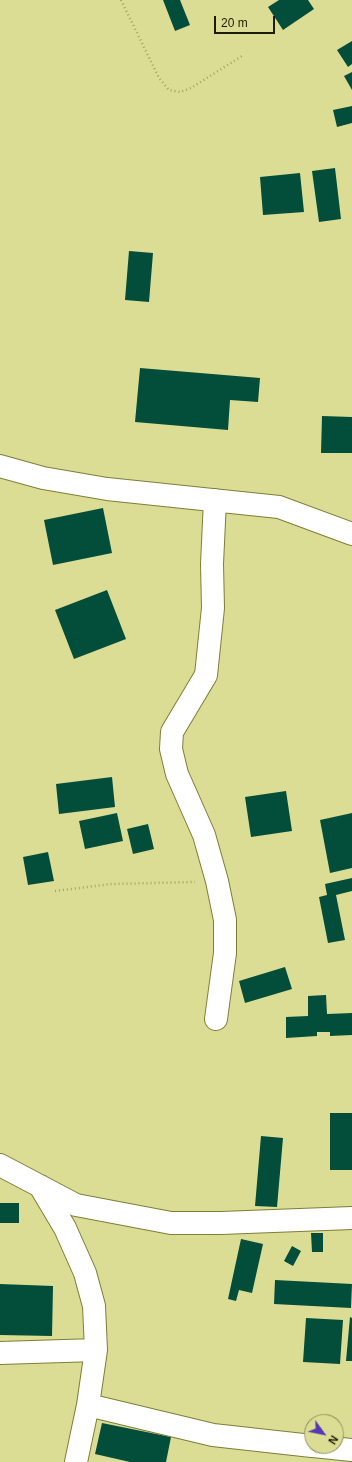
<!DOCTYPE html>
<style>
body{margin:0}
#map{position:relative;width:352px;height:1462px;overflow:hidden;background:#dcdd94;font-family:Arial,sans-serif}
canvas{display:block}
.north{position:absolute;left:304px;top:1414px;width:40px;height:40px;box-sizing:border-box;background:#dcdd94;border:1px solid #909059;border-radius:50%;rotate:123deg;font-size:11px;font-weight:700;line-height:16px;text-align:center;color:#1d1c01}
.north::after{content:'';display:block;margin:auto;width:14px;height:18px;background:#5738b0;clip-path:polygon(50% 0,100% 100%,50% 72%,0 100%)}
.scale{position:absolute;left:214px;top:16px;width:61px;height:18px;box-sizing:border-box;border:2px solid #1d1c01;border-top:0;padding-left:5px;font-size:12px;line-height:14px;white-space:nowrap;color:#1d1c01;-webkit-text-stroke:3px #dcdd94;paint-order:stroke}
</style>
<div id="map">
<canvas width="352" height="1462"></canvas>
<div class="north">N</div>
<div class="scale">20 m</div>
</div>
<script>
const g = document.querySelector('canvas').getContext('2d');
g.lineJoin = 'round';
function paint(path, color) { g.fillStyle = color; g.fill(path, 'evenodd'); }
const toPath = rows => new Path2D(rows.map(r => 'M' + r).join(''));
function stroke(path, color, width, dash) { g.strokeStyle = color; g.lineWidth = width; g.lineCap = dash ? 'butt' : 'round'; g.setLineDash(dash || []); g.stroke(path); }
paint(toPath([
 [163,0,180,0,190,25,175,31],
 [279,0,308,0,314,9,283,30,268,7],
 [352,41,352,64,348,67,337,50],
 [352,72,352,90,344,76],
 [352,106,352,123,337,127,333,110],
 [335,168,341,219,319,222,312,171],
 [300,173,304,212,263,215,260,177],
 [129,251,153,253,149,302,125,300],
 [140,368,260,378,258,402,230,400,228,430,135,422],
 [322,416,352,417,352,453,321,453],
 [103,508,112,553,53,565,44,520],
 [107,590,126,639,74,659,55,610],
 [112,777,115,807,59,814,56,784],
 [286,791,292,831,251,837,245,797],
 [117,813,123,841,85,849,79,821],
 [352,813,352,868,330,873,320,820],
 [148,824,154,849,133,854,127,829],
 [48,852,54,881,28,885,23,857],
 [352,878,352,891,336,895,345,940,328,943,319,897,327,895,325,884],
 [285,967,292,989,245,1003,239,981],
 [326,995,327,1014,352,1013,352,1035,330,1036,330,1032,317,1032,317,1036,286,1038,286,1017,308,1016,308,996],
 [330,1113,352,1113,352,1170,330,1170],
 [261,1136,283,1138,277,1207,255,1206],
 [0,1203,19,1203,19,1223,0,1223],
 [311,1233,323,1233,323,1252,312,1252],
 [241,1239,263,1244,252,1293,239,1290,236,1301,228,1299],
 [292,1246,301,1251,293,1266,284,1261],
 [275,1280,352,1284,351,1308,274,1304],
 [0,1284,53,1286,52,1336,0,1335],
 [350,1317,352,1318,352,1361,346,1361],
 [306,1318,343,1320,340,1364,303,1362],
 [102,1423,171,1437,166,1462,130,1462,95,1454]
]), '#024e3a');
const minor = toPath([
 [0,466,43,478,107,489,279,507,352,534],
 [215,500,212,564,213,608,206,675,172,732,171,749,177,774,204,835,217,881,225,920,225,953,216,1019],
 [0,1165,76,1205,171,1223,221,1223,352,1218],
 [40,1186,65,1228,85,1273,94,1306,96,1350,88,1405,76,1462],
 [0,1353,96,1350],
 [88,1405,213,1435,312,1446],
 [313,1446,352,1450]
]);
stroke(minor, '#7e7e38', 24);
stroke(toPath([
 [121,0,159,78,169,90,180,92,191,88,242,56],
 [55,891,111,884,195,882]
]), '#a2a267', 2.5, [1, 3]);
stroke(minor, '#fff', 22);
</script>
